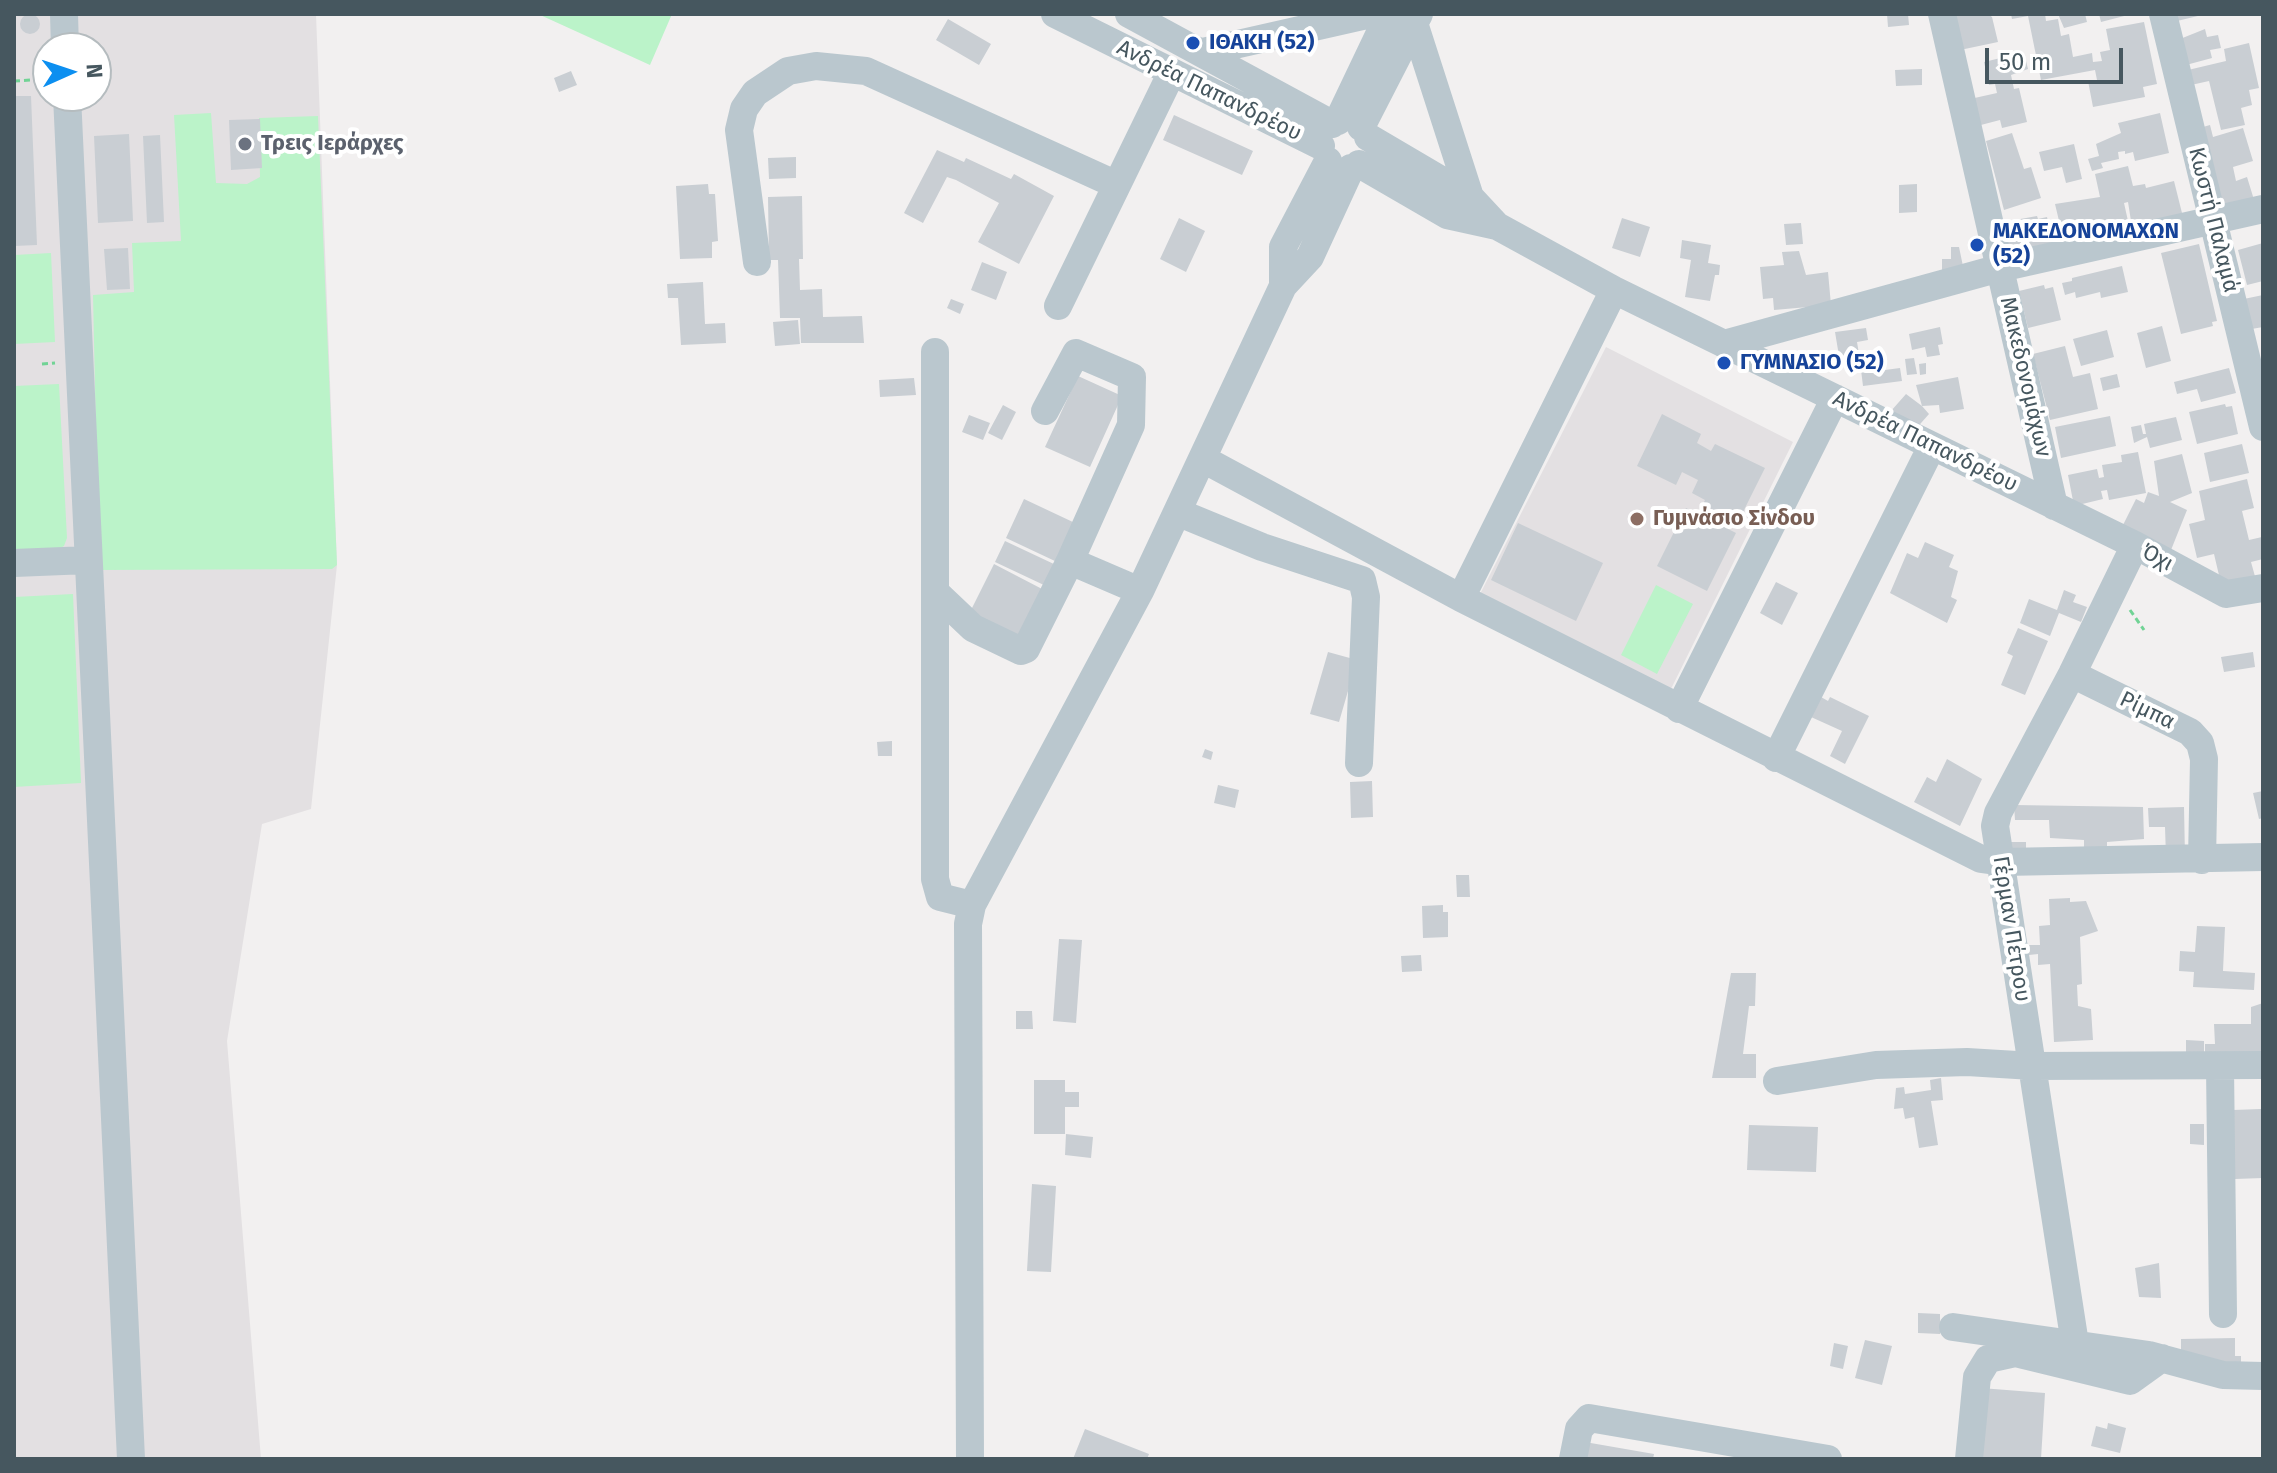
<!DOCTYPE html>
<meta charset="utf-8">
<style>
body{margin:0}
#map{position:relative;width:2277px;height:1473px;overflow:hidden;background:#f2f0f0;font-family:"Fira Sans",sans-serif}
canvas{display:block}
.frame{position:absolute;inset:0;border:16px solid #46575f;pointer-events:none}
.north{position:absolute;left:32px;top:32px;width:80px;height:80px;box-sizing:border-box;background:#fff;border:2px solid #b5bcbf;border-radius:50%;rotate:87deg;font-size:22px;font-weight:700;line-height:32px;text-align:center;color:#46575f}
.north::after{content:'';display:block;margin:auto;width:28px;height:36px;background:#0c8ff0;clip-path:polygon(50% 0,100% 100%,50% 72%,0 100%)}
.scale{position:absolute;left:1985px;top:48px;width:138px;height:36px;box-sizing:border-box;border:4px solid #46575f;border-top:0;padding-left:10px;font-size:24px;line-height:28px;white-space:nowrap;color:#46575f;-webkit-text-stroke:6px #fff;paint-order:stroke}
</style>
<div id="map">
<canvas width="2277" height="1473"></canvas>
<div class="frame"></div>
<div class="north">N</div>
<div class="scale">50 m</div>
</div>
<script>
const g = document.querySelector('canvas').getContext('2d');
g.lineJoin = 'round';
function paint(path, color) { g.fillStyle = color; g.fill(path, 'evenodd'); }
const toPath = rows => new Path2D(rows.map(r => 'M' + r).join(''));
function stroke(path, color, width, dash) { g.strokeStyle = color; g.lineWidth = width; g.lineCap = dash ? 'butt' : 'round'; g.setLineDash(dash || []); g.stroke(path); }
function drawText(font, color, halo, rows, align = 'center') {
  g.font = font + ' "Fira Sans",sans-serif'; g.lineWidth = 8; g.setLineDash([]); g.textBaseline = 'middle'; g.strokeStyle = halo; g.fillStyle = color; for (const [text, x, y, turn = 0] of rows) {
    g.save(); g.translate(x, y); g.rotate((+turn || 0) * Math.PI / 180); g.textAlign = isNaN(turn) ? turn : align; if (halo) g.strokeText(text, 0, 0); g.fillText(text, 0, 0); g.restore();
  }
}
paint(toPath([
 [14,14,316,14,337,565,311,809,262,824,227,1041,261,1459,14,1459],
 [48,48,96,48,96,96,48,96],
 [1606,347,1793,442,1669,693,1479,596]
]), '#e3e0e2');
paint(toPath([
 [538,14,672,14,650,65],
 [211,113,216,183,247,184,260,177,259,118,318,116,337,565,332,569,99,570,93,295,134,292,132,243,181,241,174,115],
 [51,253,55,342,14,344,14,255],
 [59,384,67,538,64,546,54,551,14,553,14,386],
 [1656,585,1693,604,1657,674,1621,655],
 [73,594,81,783,14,787,14,597]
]), '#bbf3c9');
paint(toPath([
 [1887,14,1908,14,1909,25,1888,27],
 [1952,14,1988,14,1992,17,1998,42,1960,50],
 [2011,14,2045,14,2046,21,2058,19,2061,36,2069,34,2073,57,2092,53,2093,62,2102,61,2100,52,2110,50,2106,29,2144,22,2157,84,2143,87,2145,97,2093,107,2088,81,2097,80,2095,70,2041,80,2028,16,2012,19],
 [2058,14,2085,14,2087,22,2064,28],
 [2099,14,2128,14,2128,15,2101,22],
 [2176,14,2202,14,2202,15,2177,21],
 '20 24a10 10 0 1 1 20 0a10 10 0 1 1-20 0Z',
 [948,19,991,44,979,65,936,40],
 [2205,29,2207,37,2218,35,2221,48,2210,50,2212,58,2186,65,2180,39],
 [2249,43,2259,88,2249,90,2252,105,2241,108,2245,125,2221,130,2209,81,2191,85,2188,70,2226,61,2224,49],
 [2017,54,2019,62,2026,61,2028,69,2011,75,2014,89,2019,88,2027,122,2002,128,2000,120,1977,126,1970,99,1997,93,1995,84,1989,85,1984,62],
 [1922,69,1922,85,1896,86,1895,70],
 [571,71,577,85,559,92,554,78],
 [14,96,31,96,37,245,14,246],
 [2160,113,2169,153,2135,161,2133,152,2125,154,2125,151,2118,152,2119,159,2101,163,2103,168,2092,171,2088,159,2099,156,2096,144,2121,133,2118,123],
 [1174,115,1253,151,1242,175,1163,140],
 [260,119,262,168,231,170,229,120],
 [2210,125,2213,137,2243,128,2253,161,2233,167,2236,181,2247,177,2255,203,2219,214,2196,129],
 [2012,133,2024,169,2031,167,2041,198,2004,210,1986,141],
 [129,134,133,221,98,223,94,136],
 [160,135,164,222,147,223,143,136],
 [2074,144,2082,179,2066,183,2062,167,2044,171,2039,152],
 [937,150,964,162,966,158,1011,179,1014,174,1054,196,1019,264,978,242,999,203,956,180,947,177,923,223,904,213],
 [796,157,796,178,769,179,768,158],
 [2128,166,2133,186,2145,184,2146,188,2174,181,2184,221,2144,231,2141,219,2131,221,2128,202,2124,203,2130,230,2065,246,2055,204,2100,197,2095,174],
 [708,184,709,194,715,194,718,241,712,242,712,258,680,259,676,186],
 [1917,184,1917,212,1899,213,1899,185],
 [802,196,803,259,799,259,800,290,822,289,823,317,862,316,864,343,801,343,800,318,780,318,778,260,769,260,768,197],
 [2037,216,2038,219,2047,217,2054,251,2010,259,2004,222],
 [1179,218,1205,231,1186,272,1160,259],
 [1622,218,1650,227,1640,257,1612,248],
 [1801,223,1803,244,1786,245,1784,224],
 [1682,240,1711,245,1708,263,1720,265,1719,275,1715,275,1710,301,1685,297,1691,260,1680,258],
 [2263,243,2263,281,2247,285,2238,250],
 [2199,244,2217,321,2212,322,2213,326,2181,334,2161,253],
 [1951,247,1959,247,1964,271,1942,271,1942,259,1951,259],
 [128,248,130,289,107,290,104,249],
 [1799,251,1806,275,1828,272,1831,305,1774,310,1773,298,1763,299,1760,267,1784,265,1782,252],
 [982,262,1007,272,996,300,971,290],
 [2122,266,2128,292,2101,298,2100,292,2076,298,2075,292,2065,295,2062,283,2072,281,2072,278],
 [703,282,705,324,725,323,726,343,681,345,678,298,668,298,667,284],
 [2044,285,2045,289,2053,287,2061,320,2028,328,2019,291],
 [2263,295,2263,327,2246,330,2239,300],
 [951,299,964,304,960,314,947,308],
 [798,320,800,344,775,346,773,322],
 [2162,326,2171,361,2146,368,2137,333],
 [1940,327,1943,344,1938,345,1940,355,1927,357,1925,347,1912,350,1909,334],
 [1866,328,1868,340,1857,342,1859,354,1839,356,1835,332],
 [2107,330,2114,357,2081,366,2073,339],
 [2065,346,2073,377,2090,373,2098,409,2050,420,2033,354],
 [1883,350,1885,370,1900,368,1902,381,1863,386,1859,354],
 [1914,358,1917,374,1907,375,1905,359],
 [1926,363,1926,374,1920,375,1919,364],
 [2229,368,2236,393,2201,402,2197,389,2177,394,2174,382],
 [2117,374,2120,387,2103,391,2100,378],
 [1078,376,1122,396,1090,467,1045,447],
 [1958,377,1964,409,1940,413,1939,405,1922,406,1929,414,1914,431,1891,411,1906,394,1922,406,1916,385],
 [914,378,916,395,880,397,879,380],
 [2225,404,2226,407,2232,406,2238,434,2197,444,2189,412],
 [1003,405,1016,412,1002,440,988,433],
 [1662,414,1701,434,1697,443,1711,451,1715,444,1765,468,1741,516,1736,514,1728,529,1736,533,1707,591,1657,566,1686,508,1698,514,1705,500,1692,493,1698,480,1682,472,1676,485,1637,466],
 [969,415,990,423,983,440,962,432],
 [2110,416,2116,446,2061,458,2055,427],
 [2176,417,2182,440,2150,448,2147,437,2134,443,2131,427,2141,425,2143,434,2146,434,2144,424],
 [2242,444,2249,473,2210,482,2204,453],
 [2138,452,2146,493,2109,500,2107,490,2101,491,2103,499,2074,506,2068,475,2097,469,2099,478,2104,477,2102,465,2122,462,2121,455],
 [2182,454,2192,493,2170,502,2187,510,2171,550,2122,527,2136,499,2144,503,2148,492,2159,496,2154,461],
 [2247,479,2254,508,2242,511,2249,540,2262,537,2263,559,2251,562,2256,580,2222,588,2214,554,2197,558,2189,524,2205,520,2199,491],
 [1024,499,1075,523,1057,562,1006,538],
 [1518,523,1603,563,1576,621,1491,580],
 [1005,541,1056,565,1046,586,995,562],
 [1925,542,1954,555,1949,567,1958,571,1951,597,1957,600,1947,623,1890,593,1907,553,1918,558],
 [994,564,1044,590,1018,641,968,616],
 [1776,582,1798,593,1782,625,1760,613],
 [2064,590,2076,595,2073,602,2087,607,2081,622,2059,613,2050,636,2020,623,2029,599,2057,610],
 [2018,628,2048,641,2025,695,2001,685,2013,656,2007,653],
 [1328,652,1357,660,1339,722,1310,714],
 [2253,652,2255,667,2224,672,2221,657],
 [1821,697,1828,701,1830,697,1869,716,1845,764,1830,756,1842,731,1811,717],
 [892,741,892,756,878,756,877,742],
 [1205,749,1213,752,1211,760,1202,757],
 [1947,759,1982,779,1960,826,1914,802,1927,777,1936,782],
 [1372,781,1373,817,1351,818,1350,782],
 [1218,785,1239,790,1235,808,1214,803],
 [2263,791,2263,818,2259,819,2253,793],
 [2014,805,2143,807,2144,839,2107,842,2107,849,2084,849,2084,840,2050,838,2049,820,2015,820],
 [2184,807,2185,857,2166,857,2165,827,2149,827,2148,808],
 [2010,842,2026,842,2026,857,2010,857],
 [1456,875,1469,875,1470,897,1457,897],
 [2070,898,2070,902,2086,901,2098,931,2080,937,2082,984,2077,985,2078,1006,2091,1009,2093,1040,2054,1042,2050,964,2038,965,2038,954,2029,955,2028,945,2040,945,2039,926,2050,925,2049,899],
 [1443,905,1443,912,1448,912,1448,937,1423,938,1422,906],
 [2197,926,2225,927,2223,971,2255,973,2254,990,2193,987,2194,972,2179,971,2180,951,2195,952],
 [1059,939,1082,940,1076,1023,1053,1021],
 [1421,955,1422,971,1402,972,1401,956],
 [1731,973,1756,973,1755,1006,1749,1006,1743,1054,1756,1054,1756,1078,1712,1078],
 [2263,1003,2263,1062,2205,1058,2205,1044,2215,1044,2214,1024,2251,1024,2251,1007],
 [1016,1011,1032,1011,1033,1029,1016,1029],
 [2186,1040,2204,1041,2204,1062,2186,1061],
 [1941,1078,1943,1100,1931,1101,1938,1145,1919,1148,1914,1117,1905,1119,1903,1108,1894,1109,1896,1088,1904,1087,1905,1094,1931,1090,1930,1080],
 [1034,1080,1065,1080,1065,1092,1079,1092,1079,1107,1065,1107,1065,1134,1034,1134],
 [2261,1109,2263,1178,2235,1179,2233,1110],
 [2190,1124,2204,1124,2204,1145,2190,1144],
 [1749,1125,1818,1127,1816,1172,1747,1170],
 [1066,1134,1093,1137,1091,1158,1065,1155],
 [1032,1184,1056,1186,1051,1272,1027,1271],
 [2159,1263,2161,1298,2139,1297,2135,1268],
 [1918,1313,1940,1314,1940,1334,1918,1333],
 [2235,1338,2235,1356,2241,1356,2241,1370,2181,1355,2181,1339],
 [1865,1340,1892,1346,1882,1385,1855,1378],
 [1834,1343,1848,1346,1843,1369,1830,1366],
 [1981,1388,2045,1393,2041,1459,1976,1459],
 [2108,1423,2126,1428,2120,1453,2091,1446,2096,1426,2107,1429],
 [1085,1429,1149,1454,1147,1459,1073,1459],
 [1585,1442,1654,1454,1653,1459,1582,1459]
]), '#c9ced3');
stroke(toPath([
 [14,81,48,79],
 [42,364,55,363],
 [2130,610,2144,630]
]), '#71d395', 3, [6, 4]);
stroke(toPath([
 [64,14,65,48],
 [1055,14,1321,146],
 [1129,14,1332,124],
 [1942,14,2054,506],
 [2163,14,2263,427],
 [1414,23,1470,197],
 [1203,52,1371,14],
 [67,96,131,1459],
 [1338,121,1389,14],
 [1361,127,1419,14],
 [1368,137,1470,197,1497,226,1614,290,2135,545,2226,594,2263,588],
 [1359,164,1447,215,1497,226],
 [757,262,739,130,744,109,755,93,788,71,816,66,866,71,1117,185],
 [1283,286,1283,247,1328,161],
 [1058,306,1172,72],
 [1724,344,2000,268,2263,209],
 [935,352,935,879,940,897,972,905],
 [1045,411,1076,353,1132,377,1131,425,1070,561],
 [1203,459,1461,598,1981,859,2003,862,2263,857],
 [1177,512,1262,547,1362,580,1366,597,1359,763],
 [14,563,88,560],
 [935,592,973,628,1021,651,1026,649,1070,561,1140,591],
 [1461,598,1614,290],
 [2072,674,2190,732,2200,743,2204,759,2202,860],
 [1679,709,1835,398],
 [1776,758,1932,446],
 [2220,1067,2223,1314],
 [1777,1081,1876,1065,1967,1062,2033,1066,2263,1065],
 [1953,1327,2149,1355,2223,1375,2263,1376],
 [2075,1344,1995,826,1998,813,2072,674,2135,545],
 [970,1459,968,924,972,905,1140,591,1283,286,1310,257,1351,168],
 [1573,1459,1579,1429,1589,1418,1828,1459],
 [1969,1459,1977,1377,1988,1359,2015,1353,2130,1381,2162,1358]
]), '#bac7ce', 28);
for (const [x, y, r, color] of [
 [1193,43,8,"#1a4fb4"],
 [245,144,8,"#6b7280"],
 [1977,245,8,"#1a4fb4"],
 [1724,363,8,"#1a4fb4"],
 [1637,519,8,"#8d6e63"]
]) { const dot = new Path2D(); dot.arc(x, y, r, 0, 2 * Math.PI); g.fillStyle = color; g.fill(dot); stroke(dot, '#fff', 3); }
drawText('bold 22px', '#164399', '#fff', [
 ["ΙΘΑΚΗ (52)",1209,43],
 ["ΜΑΚΕΔΟΝΟΜΑΧΩΝ",1993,232],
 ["(52)",1993,257],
 ["ΓΥΜΝΑΣΙΟ (52)",1740,363]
], 'left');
drawText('22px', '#46575f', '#fff', [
 ["Ανδρέα Παπανδρέου",1209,91,26],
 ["Κωστή Παλαμά",2213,220,76],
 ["Μακεδονομάχων",2025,377,77],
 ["Ανδρέα Παπανδρέου",1925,442,26],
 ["Όχι",2157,558,29],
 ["Ρίμπα",2147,711,26],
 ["Γέρμαν Πέτρου",2011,929,81]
]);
drawText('bold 22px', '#5b616d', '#fff', [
 ["Τρεις Ιεράρχες",261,144]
], 'left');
drawText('bold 22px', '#785e54', '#fff', [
 ["Γυμνάσιο Σίνδου",1653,519]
], 'left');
</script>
